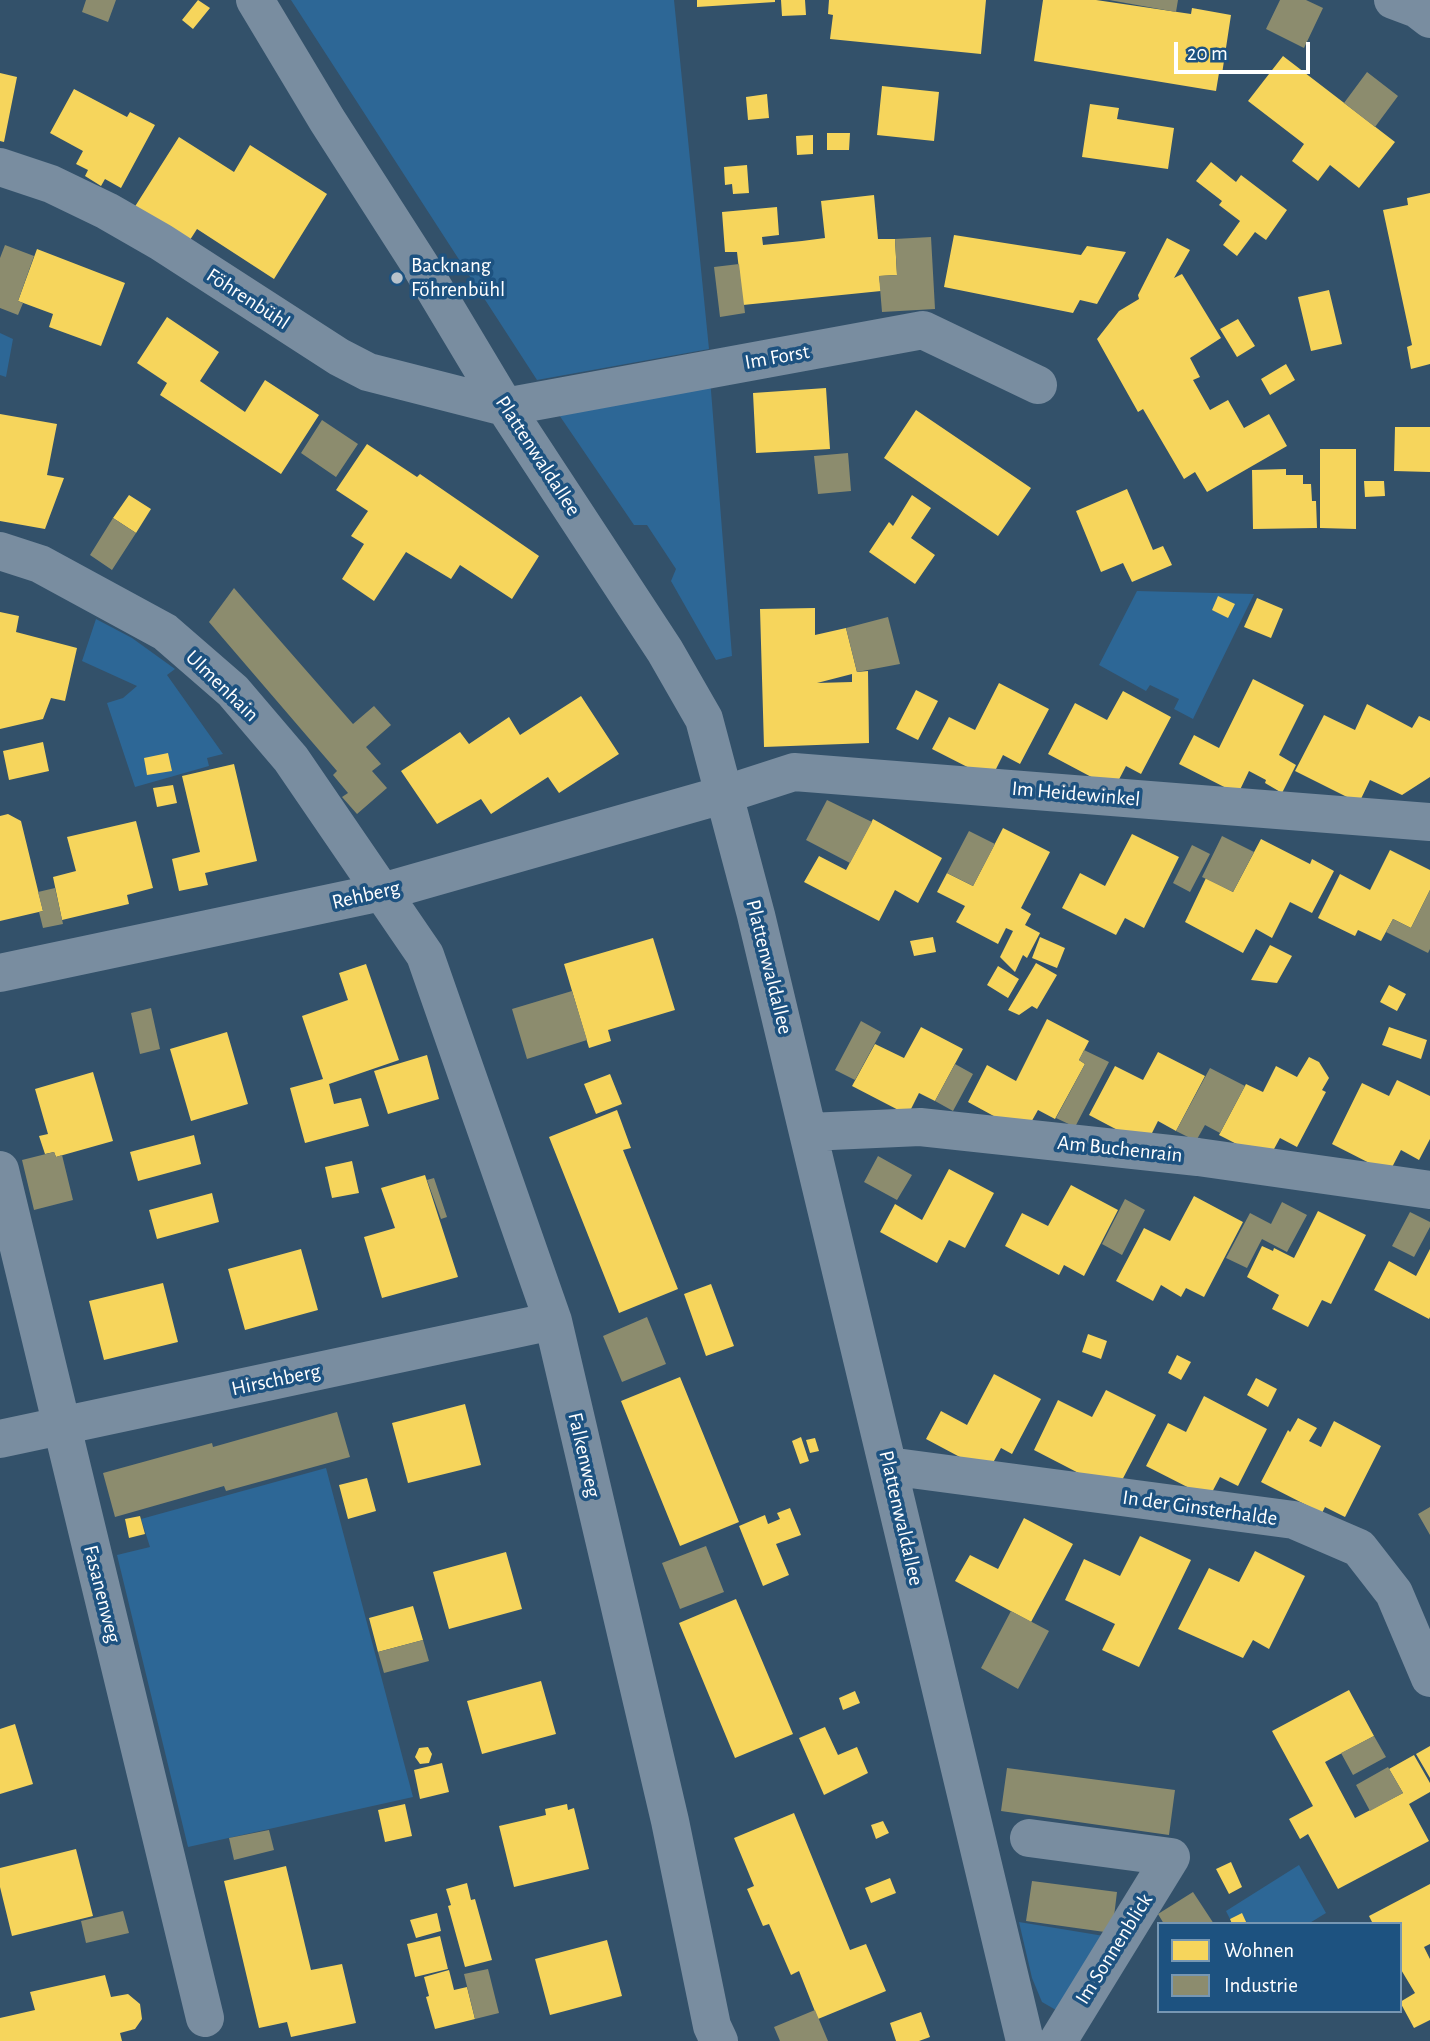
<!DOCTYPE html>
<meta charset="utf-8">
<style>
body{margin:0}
#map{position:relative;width:1430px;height:2041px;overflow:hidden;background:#33516a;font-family:"Alegreya Sans",sans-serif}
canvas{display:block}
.legend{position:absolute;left:1157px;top:1922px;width:245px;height:91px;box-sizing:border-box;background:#1d5280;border:2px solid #7797b3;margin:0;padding:9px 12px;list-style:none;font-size:21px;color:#fff}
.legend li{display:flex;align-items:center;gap:14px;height:35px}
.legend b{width:35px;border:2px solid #7797b3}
.scale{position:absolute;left:1174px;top:42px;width:136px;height:32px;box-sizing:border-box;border:4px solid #fff;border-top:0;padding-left:9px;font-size:21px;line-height:24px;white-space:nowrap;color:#fff;-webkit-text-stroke:5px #1d5280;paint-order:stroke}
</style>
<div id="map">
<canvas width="1430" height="2041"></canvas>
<ul class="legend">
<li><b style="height:19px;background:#f6d55c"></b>Wohnen</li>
<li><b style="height:19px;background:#8c8c6e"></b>Industrie</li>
</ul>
<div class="scale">20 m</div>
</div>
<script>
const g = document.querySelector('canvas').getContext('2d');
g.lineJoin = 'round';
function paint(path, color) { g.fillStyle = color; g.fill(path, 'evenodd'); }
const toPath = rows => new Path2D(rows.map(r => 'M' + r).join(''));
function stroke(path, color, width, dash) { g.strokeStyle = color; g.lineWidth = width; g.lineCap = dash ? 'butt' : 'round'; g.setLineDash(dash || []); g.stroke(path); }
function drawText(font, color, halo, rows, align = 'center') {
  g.font = font + ' "Alegreya Sans",sans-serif'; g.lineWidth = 7; g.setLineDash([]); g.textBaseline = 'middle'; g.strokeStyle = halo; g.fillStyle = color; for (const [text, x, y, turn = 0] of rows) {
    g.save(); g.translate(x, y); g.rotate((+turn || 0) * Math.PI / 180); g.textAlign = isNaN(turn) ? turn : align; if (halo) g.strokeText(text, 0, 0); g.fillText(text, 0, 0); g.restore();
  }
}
paint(toPath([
 [291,0,674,0,709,349,537,380],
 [0,333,13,339,6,377,0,375],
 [710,378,732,656,716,660,671,581,676,569,647,525,634,525,553,406],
 [1137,591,1254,594,1193,719,1174,709,1179,699,1150,685,1146,691,1099,665],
 [96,619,132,638,175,669,167,675,223,754,207,758,209,766,135,787,107,703,123,698,137,686,82,661],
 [326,1468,413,1797,188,1847,117,1555,150,1547,141,1519],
 [1299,1865,1326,1913,1308,1924,1247,1924,1242,1914,1230,1919,1226,1911],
 [1019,1922,1104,1936,1056,2010,1042,2002,1032,1978]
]), '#2d6796');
paint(toPath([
 [198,0,210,8,193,29,182,20],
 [697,0,775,0,775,2,697,7],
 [781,0,805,0,806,15,782,16],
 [829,0,986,0,981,54,830,39,833,15,828,14],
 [1043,0,1096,0,1191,14,1192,8,1231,15,1222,74,1219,73,1216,91,1034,61],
 [1283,56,1395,142,1359,188,1330,165,1318,181,1292,161,1304,144,1248,101],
 [0,73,17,77,4,142,0,141],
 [882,86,939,92,934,141,877,135],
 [74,89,127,117,130,112,155,125,121,188,105,179,101,186,85,176,88,170,76,164,83,151,50,133],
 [767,94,769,118,748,120,746,97],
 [1090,104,1119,108,1117,119,1174,128,1168,169,1082,157],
 [827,133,850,133,849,150,827,150],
 [813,135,813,154,797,155,796,136],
 [179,137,234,172,250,145,327,194,274,279,197,229,188,243,134,208],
 [1211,162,1236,182,1241,175,1287,210,1266,240,1255,232,1237,256,1223,245,1240,221,1219,205,1222,201,1196,181],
 [747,165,749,193,733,194,732,184,725,185,724,167],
 [1430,193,1430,364,1411,369,1407,347,1412,345,1383,210,1408,205,1407,198],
 [874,195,878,239,895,239,897,275,879,276,881,291,743,305,737,252,725,252,722,212,777,207,779,235,762,237,763,245,802,241,825,238,821,201],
 [954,235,1081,255,1087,246,1126,252,1097,304,1080,300,1073,313,944,287],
 [1167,238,1190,250,1174,278,1182,274,1221,338,1190,358,1200,377,1193,380,1210,410,1228,400,1244,428,1269,414,1287,446,1207,492,1195,472,1184,479,1143,409,1138,412,1097,339,1119,311,1139,299,1138,295],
 [37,249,125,283,101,346,49,327,53,314,18,301],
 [1329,290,1342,344,1311,351,1298,297],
 [167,317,219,352,200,381,245,412,265,380,319,415,281,474,160,395,167,383,137,363],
 [1238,319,1255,346,1237,357,1220,329],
 [1286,364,1295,380,1270,395,1261,379],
 [826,388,830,449,756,453,753,393],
 [916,410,1031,488,998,536,884,458],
 [0,414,57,424,47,475,64,478,45,529,0,521],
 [1395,427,1430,427,1430,472,1394,471],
 [367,444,417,477,420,474,539,556,512,599,460,565,451,579,406,552,374,601,342,579,364,544,351,536,368,511,336,490],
 [1320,449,1356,449,1356,529,1320,528],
 [1286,469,1286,475,1303,475,1303,484,1311,484,1312,501,1316,501,1317,528,1253,529,1252,470],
 [1364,481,1384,481,1385,496,1365,497],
 [1127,489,1153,550,1163,546,1172,565,1132,582,1123,563,1101,572,1076,511],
 [129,495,151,509,136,533,113,518],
 [912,495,931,508,911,538,935,555,915,584,869,552,889,522,893,526],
 [1218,596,1235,604,1228,618,1212,610],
 [1257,598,1283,609,1271,638,1244,627],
 [815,608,815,635,846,628,857,672,868,671,869,743,764,747,760,609],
 [852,674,852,682,817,683],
 [0,612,19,616,16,632,77,648,65,701,51,698,43,719,0,729],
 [1253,679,1304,705,1279,755,1296,765,1282,793,1265,783,1266,780,1249,771,1238,794,1179,764,1194,735,1219,748],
 [999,683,1049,709,1020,764,1003,755,991,779,932,749,949,717,975,730],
 [916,690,938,701,918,740,896,729],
 [1123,691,1171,717,1141,774,1126,766,1114,789,1048,754,1075,703,1107,720],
 [581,696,619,754,559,793,548,777,491,814,481,799,437,824,401,771,460,732,469,744,509,717,520,735],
 [1367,704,1412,728,1419,716,1430,721,1430,777,1402,795,1370,780,1359,803,1295,771,1324,715,1355,730],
 [43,742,49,771,9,780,3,751],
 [168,753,172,771,147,775,144,758],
 [234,764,257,861,205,873,208,885,179,891,172,859,200,852,182,776],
 [173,785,177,803,157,807,153,788],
 [8,814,21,821,43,911,0,921,0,816],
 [873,819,942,858,918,903,895,890,879,921,804,882,819,856,846,870],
 [136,821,153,888,127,895,129,904,62,920,53,877,76,871,67,837],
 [1003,828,1050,852,1021,908,1031,914,1025,925,1040,933,1027,958,1023,955,1015,972,1000,957,1013,931,1006,928,998,944,956,922,965,906,937,892,947,873,973,886],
 [1132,834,1179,857,1144,928,1125,918,1116,935,1062,908,1080,873,1105,886],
 [1261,839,1310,864,1312,859,1334,871,1312,913,1290,902,1272,938,1256,929,1243,953,1185,922,1206,878,1233,892],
 [1390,850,1430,870,1430,890,1411,928,1393,919,1381,941,1358,930,1355,936,1318,918,1340,874,1370,890],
 [933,937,936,952,914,956,910,941],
 [1040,937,1065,948,1057,968,1032,958],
 [653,938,675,1010,608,1030,611,1041,589,1048,564,964],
 [1270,945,1292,956,1277,983,1251,980],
 [1036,963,1057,975,1037,1009,1032,1006,1019,1015,1008,1010],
 [366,964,399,1060,329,1084,334,1104,361,1098,369,1126,305,1143,290,1088,323,1079,302,1016,348,1000,339,973],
 [998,966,1019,979,1008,998,987,985],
 [1389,985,1406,994,1397,1011,1380,1002],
 [1047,1019,1089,1041,1079,1060,1085,1064,1055,1119,1038,1110,1025,1133,968,1102,987,1065,1016,1081],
 [921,1027,963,1049,935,1101,919,1093,908,1115,852,1086,875,1044,904,1058],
 [1389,1027,1427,1040,1421,1059,1382,1045],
 [227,1032,248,1104,191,1121,170,1049],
 [1158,1052,1205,1076,1176,1131,1158,1121,1146,1145,1089,1115,1115,1066,1143,1080],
 [427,1055,439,1099,388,1114,374,1071],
 [1309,1057,1319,1062,1329,1078,1322,1090,1326,1092,1297,1147,1280,1138,1268,1160,1219,1135,1246,1084,1263,1092,1276,1066,1297,1077],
 [93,1072,113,1141,56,1157,54,1152,45,1154,39,1136,48,1134,35,1089],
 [610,1074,622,1104,596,1114,584,1084],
 [1397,1080,1430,1096,1430,1139,1419,1160,1401,1150,1389,1173,1332,1144,1362,1083,1389,1096],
 [617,1110,631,1148,623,1150,678,1289,619,1313,549,1137],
 [194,1135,201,1164,138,1181,130,1152],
 [352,1161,359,1193,332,1198,325,1167],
 [949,1169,994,1193,965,1248,949,1240,937,1263,880,1232,895,1204,922,1220],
 [425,1175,458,1277,382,1298,364,1237,395,1228,381,1188],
 [1071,1185,1118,1210,1084,1276,1064,1265,1059,1275,1005,1246,1022,1213,1048,1226],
 [212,1193,219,1222,157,1239,149,1210],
 [1194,1196,1243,1222,1204,1297,1186,1288,1181,1297,1161,1285,1153,1301,1116,1281,1144,1228,1170,1241],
 [1318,1211,1366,1235,1331,1304,1322,1300,1308,1327,1272,1309,1279,1295,1247,1277,1262,1246,1273,1251,1274,1248,1294,1258],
 [301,1249,318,1310,245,1330,228,1269],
 [1430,1249,1430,1317,1429,1319,1374,1290,1389,1261,1416,1276],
 [163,1283,178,1342,104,1360,89,1301],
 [711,1284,734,1346,706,1356,684,1294],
 [1088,1334,1107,1341,1101,1359,1082,1352],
 [1177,1355,1191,1362,1181,1380,1168,1373],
 [994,1374,1041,1399,1012,1454,1001,1448,988,1472,926,1439,941,1411,967,1425],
 [680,1377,739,1522,680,1546,621,1401],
 [1256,1378,1277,1389,1268,1407,1247,1395],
 [1106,1390,1156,1415,1119,1486,1096,1482,1034,1450,1058,1400,1092,1417],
 [1204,1396,1267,1429,1238,1486,1220,1477,1209,1498,1146,1466,1168,1423,1186,1432],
 [465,1404,481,1465,408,1483,392,1423],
 [1298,1418,1317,1428,1309,1441,1321,1447,1334,1421,1381,1446,1345,1517,1325,1507,1322,1513,1261,1482,1288,1430,1290,1432],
 [801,1437,809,1461,800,1464,792,1441],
 [815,1438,819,1451,810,1453,806,1440],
 [367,1478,376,1511,348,1519,339,1485],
 [790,1508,801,1535,776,1544,789,1575,763,1586,739,1526,765,1515,768,1524,780,1519,777,1513],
 [140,1516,145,1534,129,1538,125,1519],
 [1024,1518,1073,1544,1031,1622,955,1581,970,1555,998,1569],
 [1140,1536,1191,1560,1139,1667,1102,1650,1115,1624,1065,1600,1084,1559,1120,1576],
 [1255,1551,1305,1576,1269,1649,1253,1640,1243,1658,1178,1629,1209,1568,1239,1582],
 [506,1552,522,1609,449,1629,433,1572],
 [736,1599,793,1734,735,1758,679,1623],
 [413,1606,423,1640,378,1652,369,1618],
 [541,1681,556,1734,482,1754,467,1701],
 [1349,1690,1374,1736,1325,1762,1355,1818,1403,1793,1389,1769,1414,1755,1430,1783,1430,1792,1409,1804,1429,1841,1338,1889,1308,1834,1300,1839,1289,1819,1313,1806,1272,1731],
 [855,1691,860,1703,843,1710,839,1698],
 [15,1724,33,1784,0,1794,0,1729],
 [825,1727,838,1755,857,1747,868,1773,824,1795,799,1738],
 [1430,1746,1430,1778,1416,1754],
 [428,1747,432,1754,429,1763,420,1764,415,1757,419,1748],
 [442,1763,449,1792,420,1799,414,1770],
 [405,1804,412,1836,385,1842,378,1810],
 [567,1804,568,1810,574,1808,589,1869,514,1887,499,1826,546,1815,545,1809],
 [794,1813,850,1950,866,1944,886,1991,818,2019,799,1971,791,1975,769,1924,763,1926,747,1889,754,1886,734,1838],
 [883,1821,889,1833,876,1839,871,1825],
 [76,1849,93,1916,12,1936,0,1887,0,1868],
 [1231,1862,1242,1887,1229,1894,1216,1869],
 [286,1866,311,1970,342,1964,356,2023,291,2037,287,2022,259,2028,224,1881],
 [890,1878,896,1893,871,1903,865,1888],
 [467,1883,471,1900,475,1899,492,1960,465,1967,448,1906,451,1905,446,1889],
 [1430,1884,1430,1944,1424,1947,1430,1959,1430,2020,1414,2028,1400,2002,1415,1993,1400,1968,1400,1924,1373,1924,1369,1916],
 [437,1913,441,1931,416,1938,410,1920],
 [1242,1913,1247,1924,1232,1924,1230,1919],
 [440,1936,448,1969,415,1977,407,1944],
 [607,1940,622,1996,550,2015,535,1959],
 [449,1970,454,1990,467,1987,475,2019,435,2029,426,1997,429,1996,424,1977],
 [105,1975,111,1997,128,1994,140,2004,142,2019,135,2029,120,2033,122,2041,0,2041,0,2018,35,2010,30,1992],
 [921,2012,930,2037,919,2041,896,2041,890,2023]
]), '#f6d55c');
paint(toPath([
 [86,0,116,0,108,22,82,12],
 [1109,0,1178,0,1176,12],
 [1280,0,1306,0,1323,8,1304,48,1266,29],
 [1367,72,1398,96,1375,127,1344,103],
 [931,237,935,309,882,312,879,276,897,275,895,239],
 [5,245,34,256,18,301,23,303,18,315,0,308,0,258],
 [739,264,745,313,720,317,714,267],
 [322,420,358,444,336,477,301,453],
 [848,453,851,491,818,494,814,456],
 [113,518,136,533,112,570,90,555],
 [234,588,353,724,374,706,391,725,366,747,381,764,372,771,387,788,357,814,342,797,348,793,333,775,337,771,209,622],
 [888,617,900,664,857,672,846,628],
 [827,800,872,822,850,863,806,840],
 [969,831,995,844,973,886,947,873],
 [1222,836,1254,852,1233,892,1202,877],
 [1192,845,1210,854,1190,892,1173,883],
 [55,888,63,924,43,928,39,912,43,911,38,892],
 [1430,890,1430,949,1428,953,1386,932,1393,919,1411,928],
 [572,991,587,1040,527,1059,512,1009],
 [151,1008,160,1049,140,1054,131,1013],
 [861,1021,881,1032,855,1080,835,1070],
 [1084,1050,1109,1062,1075,1127,1056,1118,1085,1064,1079,1060],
 [955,1064,973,1074,953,1111,935,1101],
 [1210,1068,1245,1086,1220,1133,1205,1125,1196,1141,1176,1131],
 [54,1152,56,1157,62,1155,73,1200,34,1210,22,1160],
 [878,1156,912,1175,897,1200,864,1182],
 [434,1178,447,1217,441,1219,427,1180],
 [1125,1199,1145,1210,1122,1255,1102,1244],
 [1282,1202,1307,1215,1287,1252,1262,1239,1247,1268,1226,1258,1250,1213,1271,1224],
 [1410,1212,1430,1222,1430,1227,1414,1257,1392,1246],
 [647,1317,666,1364,622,1382,603,1336],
 [337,1412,350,1457,226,1491,224,1486,115,1517,103,1473,212,1443,213,1447],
 [1430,1507,1430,1535,1418,1514],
 [706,1546,724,1592,680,1609,662,1563],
 [1011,1611,1049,1631,1018,1689,981,1668],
 [423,1640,429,1661,384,1673,378,1652],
 [1374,1736,1386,1757,1353,1775,1341,1753],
 [1388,1767,1403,1793,1370,1811,1356,1785],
 [1007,1768,1175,1790,1169,1835,1001,1811],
 [269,1830,274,1850,234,1860,229,1838],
 [1032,1881,1117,1892,1112,1933,1026,1921],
 [1193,1892,1214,1924,1164,1924,1158,1914],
 [123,1911,129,1933,86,1943,81,1921],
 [488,1969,499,2013,475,2019,464,1974],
 [815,2010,828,2041,780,2041,774,2027]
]), '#8c8c6e');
stroke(toPath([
 [255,0,327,120,420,265,505,407,665,651,704,719,756,915,1025,2041],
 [1393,0,1417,9,1430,19],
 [0,167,51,184,107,211,161,242,339,357,368,372,505,407,923,330,1038,385],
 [0,551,40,564,165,632,233,691,291,759,425,955,553,1321,670,1821,712,2026,719,2041],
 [0,973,382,892,726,794,794,772,1430,822],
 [809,1132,920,1127,1198,1157,1430,1190],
 [0,1170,205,2018],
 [0,1439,553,1321],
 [888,1466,1294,1520,1359,1548,1394,1593,1430,1678],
 [1029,1838,1171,1857,1058,2041]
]), '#798da0', 38);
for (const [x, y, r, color] of [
 [397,278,7,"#b8c2cb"]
]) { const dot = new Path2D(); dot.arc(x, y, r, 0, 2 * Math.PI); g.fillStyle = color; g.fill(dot); stroke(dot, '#1d5280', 2.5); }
drawText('21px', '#fff', '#1d5280', [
 ["Backnang",411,266],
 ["Föhrenbühl",411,290]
], 'left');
drawText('21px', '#fff', '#1d5280', [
 ["Föhrenbühl",248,299,33],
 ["Im Forst",777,357,-10],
 ["Plattenwaldallee",538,456,57],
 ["Ulmenhain",222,686,44],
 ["Im Heidewinkel",1076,794,5],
 ["Rehberg",366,895,-13],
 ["Plattenwaldallee",769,967,76],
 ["Am Buchenrain",1120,1149,6],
 ["Hirschberg",276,1380,-12],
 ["Falkenweg",584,1455,77],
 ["In der Ginsterhalde",1200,1508,8],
 ["Plattenwaldallee",901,1518,77],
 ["Fasanenweg",102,1594,76],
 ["Im Sonnenblick",1114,1949,-58]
]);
</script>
